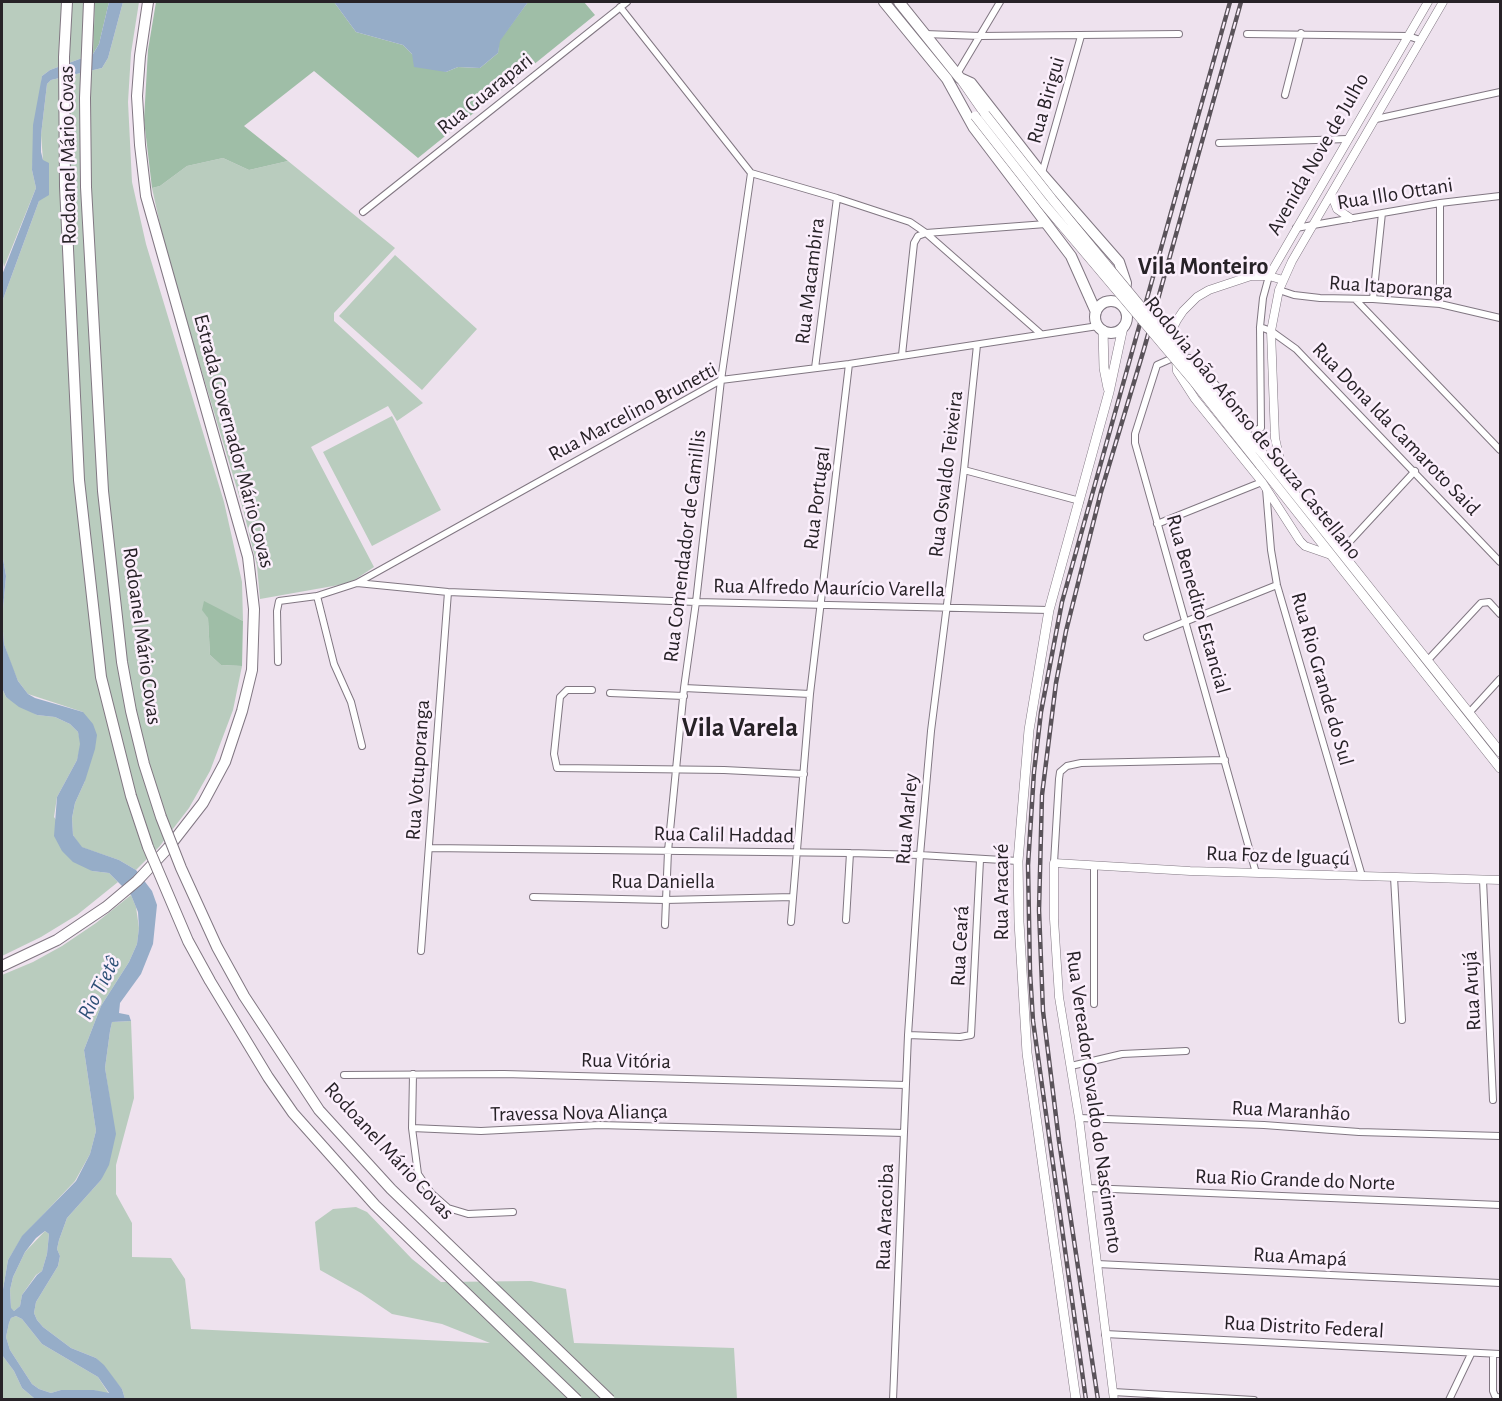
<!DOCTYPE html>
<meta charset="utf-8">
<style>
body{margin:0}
#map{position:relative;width:1502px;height:1401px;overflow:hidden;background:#eee2ee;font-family:"Alegreya Sans",sans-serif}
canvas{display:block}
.frame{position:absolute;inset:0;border:3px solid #272227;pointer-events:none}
</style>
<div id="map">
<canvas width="1502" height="1401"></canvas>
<div class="frame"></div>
</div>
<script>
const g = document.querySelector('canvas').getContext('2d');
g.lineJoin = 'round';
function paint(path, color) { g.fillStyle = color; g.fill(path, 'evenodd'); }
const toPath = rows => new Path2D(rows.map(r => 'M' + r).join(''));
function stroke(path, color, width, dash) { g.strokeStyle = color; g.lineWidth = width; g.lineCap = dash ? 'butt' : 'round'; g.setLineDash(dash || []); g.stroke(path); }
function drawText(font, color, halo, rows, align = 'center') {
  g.font = font + ' "Alegreya Sans",sans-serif'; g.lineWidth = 5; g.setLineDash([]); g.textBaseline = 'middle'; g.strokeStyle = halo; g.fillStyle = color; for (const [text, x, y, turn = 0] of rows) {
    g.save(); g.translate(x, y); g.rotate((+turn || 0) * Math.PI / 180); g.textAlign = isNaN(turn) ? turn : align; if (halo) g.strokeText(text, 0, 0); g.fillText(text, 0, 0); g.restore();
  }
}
paint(toPath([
 [2,2,95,2,93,54,50,70,42,76,32,170,36,188,4,267,2,257],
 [123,2,139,2,131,53,128,102,132,182,146,244,224,502,242,582,243,621,204,602,208,618,210,655,221,665,242,666,233,710,210,771,189,808,159,847,136,870,119,860,81,847,73,835,72,818,75,803,85,781,83,712,28,694,18,681,12,667,4,644,2,619,6,576,2,553,2,302,39,201,43,160,41,135,47,84,51,80,102,68,108,58],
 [223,158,249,170,288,161,395,248,334,313,334,321,423,403,397,421,388,406,311,447,374,567,350,583,260,599,257,566,243,509,166,252,152,188,160,186,187,166],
 [395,255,477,329,422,390,339,316],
 [392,416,441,510,372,546,323,452],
 [2,688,6,697,37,715,55,717,70,724,78,732,81,744,77,760,57,797,54,817,92,871,109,873,118,882,77,915,41,937,2,956],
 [131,895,136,907,139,928,137,944,129,962,101,1006,84,1050,96,1131,90,1154,75,1181,22,1237,8,1260,2,1295,2,975,33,962,62,946,96,923],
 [131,1021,134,1098,116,1165,116,1194,132,1223,132,1257,171,1258,185,1279,191,1329,490,1343,442,1324,392,1314,361,1293,320,1270,315,1222,333,1209,356,1207,367,1212,412,1259,441,1282,531,1281,566,1289,574,1343,734,1348,737,1399,125,1399,122,1389,96,1358,71,1348,43,1327,37,1320,34,1313,36,1302,58,1266,60,1256,57,1249,59,1240,67,1218,101,1180,115,1134,105,1068,110,1031,112,1022],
 [45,1231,49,1234,47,1254,42,1271,36,1275,22,1295,20,1306,14,1311,11,1309,10,1290,13,1277,25,1252],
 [16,1316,22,1319,42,1344,98,1377,109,1394,93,1390,61,1390,51,1393,39,1389,32,1384,10,1350,6,1337,9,1323,11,1318],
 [2,1355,14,1371,22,1388,35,1399,2,1399]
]), '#b9ccbe');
paint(toPath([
 [95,2,109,2,99,44,93,54],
 [156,2,334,2,356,32,403,45,412,54,446,72,458,67,480,68,498,53,499,41,528,2,584,2,595,15,418,158,314,71,244,126,288,161,249,170,223,158,187,166,160,186,152,188,144,120,148,50],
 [204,601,243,621,242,666,221,665,210,655,208,618,202,610]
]), '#9fbea7');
paint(toPath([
 [109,2,123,2,108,58,102,68,51,80,47,84,41,135,41,152,43,160,49,163,49,195,39,201,2,302,2,275,36,188,32,170,33,125,42,76,50,70,93,54,99,44],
 [334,2,528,2,500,41,498,53,480,68,458,67,446,72,414,67,412,54,403,45,356,32],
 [2,553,6,576,2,619,4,644,18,681,28,694,35,698,83,712,93,724,97,735,95,749,85,781,75,803,72,818,73,835,82,847,119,860,136,870,152,891,157,905,153,944,141,974,120,1003,119,1013,129,1015,131,1021,112,1022,110,1031,105,1068,116,1134,109,1165,101,1180,67,1218,59,1240,57,1249,60,1256,58,1266,36,1302,34,1313,37,1320,43,1327,71,1348,96,1358,104,1365,122,1389,125,1399,35,1399,22,1388,14,1371,2,1355,2,1295,8,1260,22,1236,76,1181,90,1154,96,1131,84,1050,101,1006,129,962,137,944,139,928,138,912,131,895,109,873,92,871,73,862,62,851,54,836,57,797,77,760,80,744,78,732,70,724,55,717,37,715,19,707,6,697,2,688],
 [45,1231,49,1234,47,1254,42,1271,37,1275,22,1295,20,1306,14,1311,11,1308,10,1290,13,1277,25,1252,36,1238],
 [16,1316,22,1319,42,1344,98,1377,109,1393,94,1390,61,1390,51,1393,39,1389,32,1384,10,1350,6,1337,9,1323,11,1318]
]), '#96adc8');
const minor = toPath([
 [620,7,751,173],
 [925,34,980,36,1179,34],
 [1247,34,1408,36,1420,40],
 [957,74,1000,2],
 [1285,95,1301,33],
 [1376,119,1500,92],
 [1219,143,1348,139],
 [751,173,837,198,910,222,926,233,1041,334],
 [1042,173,1081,36],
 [363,212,627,2],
 [1296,228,1440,203,1500,196],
 [1279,290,1294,295,1320,298,1373,299,1440,304,1500,318],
 [1355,299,1500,450],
 [1373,299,1382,213],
 [1440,304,1440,203],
 [1260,327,1271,331,1296,349,1500,562],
 [902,355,914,243,918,236,926,233,1046,224],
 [815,368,837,198],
 [964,470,1080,501],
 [1266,489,1271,550,1277,585,1362,876],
 [1157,524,1262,482],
 [1341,551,1415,471],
 [357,583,448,592,696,602,1049,610],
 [317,596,334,664,351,702,362,746],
 [1147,637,1277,585],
 [1427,661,1481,603,1489,602,1500,614],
 [278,662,277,611,279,601,317,596,357,583,721,380,849,364,1098,326],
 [684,688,810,694],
 [592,690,567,690,560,697,554,754,557,768,724,770,804,774],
 [610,693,684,696],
 [1469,713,1500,679],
 [429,848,850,853,920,855,1018,861],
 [1054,863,1059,779,1060,772,1067,766,1081,763,1225,760],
 [1094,866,1094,1004],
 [1256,873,1135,443,1135,434,1157,365,1175,357,1190,358,1196,362,1255,430,1261,428,1260,327,1263,298,1269,276],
 [1394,877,1402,1020],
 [1483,880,1493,1100],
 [533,897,665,900,793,897],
 [846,920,850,853],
 [791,922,810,694,849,364],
 [665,925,668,851,684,688,696,602,721,380,751,173],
 [421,951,448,592],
 [908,1035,960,1037,971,1035,980,860],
 [1071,1066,1122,1054,1186,1051],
 [344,1075,504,1074,906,1085],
 [1079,1118,1264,1125,1359,1132,1500,1136],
 [412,1128,413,1074],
 [1088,1188,1500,1205],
 [513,1212,468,1214,448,1208,431,1193,418,1174,412,1128,481,1131,599,1125,904,1133],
 [1097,1264,1500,1283],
 [1105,1334,1500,1354],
 [1493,1354,1493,1391,1495,1396,1500,1398],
 [1113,1392,1254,1400],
 [893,1400,908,1035,920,855,931,731,964,470,977,345],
 [1449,1400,1471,1354]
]);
const tertiary = toPath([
 [1332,196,1337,209,1350,218],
 [1269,276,1428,2],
 [1173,346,1172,330,1177,320,1183,311,1197,297,1209,290,1251,276,1269,276,1283,280],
 [1176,361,1177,371,1195,399,1262,482,1300,541,1305,546,1328,554],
 [1284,478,1275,438,1271,331,1279,290,1292,261,1443,2],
 [1114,1400,1079,1118,1059,997,1054,919,1054,863,1190,871,1500,880]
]);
const secondary = toPath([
 [1103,330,1104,368,1108,388],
 [1076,1400,1027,1053,1019,922,1018,861,1029,730,1049,610,1109,392,1123,327]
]);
const primary = toPath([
 [960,78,985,114],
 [1267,459,1500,752],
 [1260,465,1500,768]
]);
const trunk = toPath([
 [884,2,947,79,974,128,1071,256,1096,312],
 [899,2,960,78,971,83,1042,174,1119,262,1126,283,1123,306],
 '1095 317a16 16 0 1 1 32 0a16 16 0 1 1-32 0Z',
 [2,966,57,940,106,907,137,881,168,848,203,803,225,762,242,711,252,670,254,609,248,557,146,196,140,145,137,96,140,56,148,2]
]);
stroke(minor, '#817782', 8);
stroke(tertiary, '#817782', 9);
stroke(secondary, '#817782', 10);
stroke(primary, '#817782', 10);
stroke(trunk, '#817782', 12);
stroke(minor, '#fff', 6);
stroke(tertiary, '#fff', 8);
stroke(secondary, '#fff', 9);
stroke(primary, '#fff', 9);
stroke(trunk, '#fff', 10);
const rail = toPath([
 [1086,1400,1033,1021,1030,972,1028,865,1034,772,1041,712,1062,602,1230,2],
 [1098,1400,1059,1141,1043,1011,1039,910,1042,795,1056,683,1066,631,1101,492,1144,349,1241,2]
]);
stroke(rail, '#5a535a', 4.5);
stroke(rail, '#fbeffc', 2, [7]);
const primaryBridge = toPath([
 [985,114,1052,199,1267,459],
 [975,116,1044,204,1191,378,1260,465]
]);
const motorwayBridge = toPath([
 [67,2,64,57,65,186,79,480,101,677,131,796,148,847,188,941,210,981,268,1077,293,1113,375,1205,577,1400],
 [89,2,85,98,86,187,103,491,122,662,131,711,144,764,161,817,181,868,217,947,244,996,319,1110,391,1189,610,1400]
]);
stroke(primaryBridge, '#817782', 10, []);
stroke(motorwayBridge, '#817782', 12, []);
stroke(primaryBridge, '#fff', 9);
stroke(motorwayBridge, '#fff', 10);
drawText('21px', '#272227', '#fbeffc', [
 ["Rua Guarapari",485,94,-39],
 ["Rua Birigui",1046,100,-74],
 ["Avenida Nove de Julho",1318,154,-60],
 ["Rodoanel Mário Covas",68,155,-91],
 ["Rua Illo Ottani",1395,194,-9],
 ["Rua Macambira",810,281,-83],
 ["Rua Itaporanga",1391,287,4],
 ["Rua Marcelino Brunetti",633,412,-28],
 ["Rodovia João Afonso de Souza Castellano",1253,428,51],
 ["Rua Dona Ida Camaroto Said",1396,429,46],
 ["Estrada Governador Mário Covas",234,441,75],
 ["Rua Osvaldo Teixeira",946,474,-83],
 ["Rua Portugal",817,498,-83],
 ["Rua Comendador de Camillis",685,546,-83],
 ["Rua Alfredo Maurício Varella",829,588,1],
 ["Rua Benedito Estancial",1198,604,74],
 ["Rodoanel Mário Covas",142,636,82],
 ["Rua Rio Grande do Sul",1322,679,74],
 ["Rua Votuporanga",418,770,-86],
 ["Rua Marley",907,819,-85],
 ["Rua Calil Haddad",724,835,1],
 ["Rua Foz de Iguaçú",1278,856,2],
 ["Rua Daniella",663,882],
 ["Rua Aracaré",1002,892,-90],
 ["Rua Ceará",960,946,-87],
 ["Rua Arujá",1472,991,-93],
 ["Rua Vitória",626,1061,1],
 ["Rua Vereador Osvaldo do Nascimento",1094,1102,82],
 ["Rua Maranhão",1291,1111,3],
 ["Travessa Nova Aliança",579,1113,-1],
 ["Rodoanel Mário Covas",389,1151,47],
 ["Rua Rio Grande do Norte",1295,1180,2],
 ["Rua Aracoiba",885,1217,-88],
 ["Rua Amapá",1300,1257,3],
 ["Rua Distrito Federal",1304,1327,3]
]);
drawText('italic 22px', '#2e5077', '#fbeffc', [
 ["Rio Tietê",99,988,-63]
]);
drawText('bold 24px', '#272227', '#fbeffc', [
 ["Vila Monteiro",1203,267]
]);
drawText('bold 27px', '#272227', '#fbeffc', [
 ["Vila Varela",740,728]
]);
</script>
